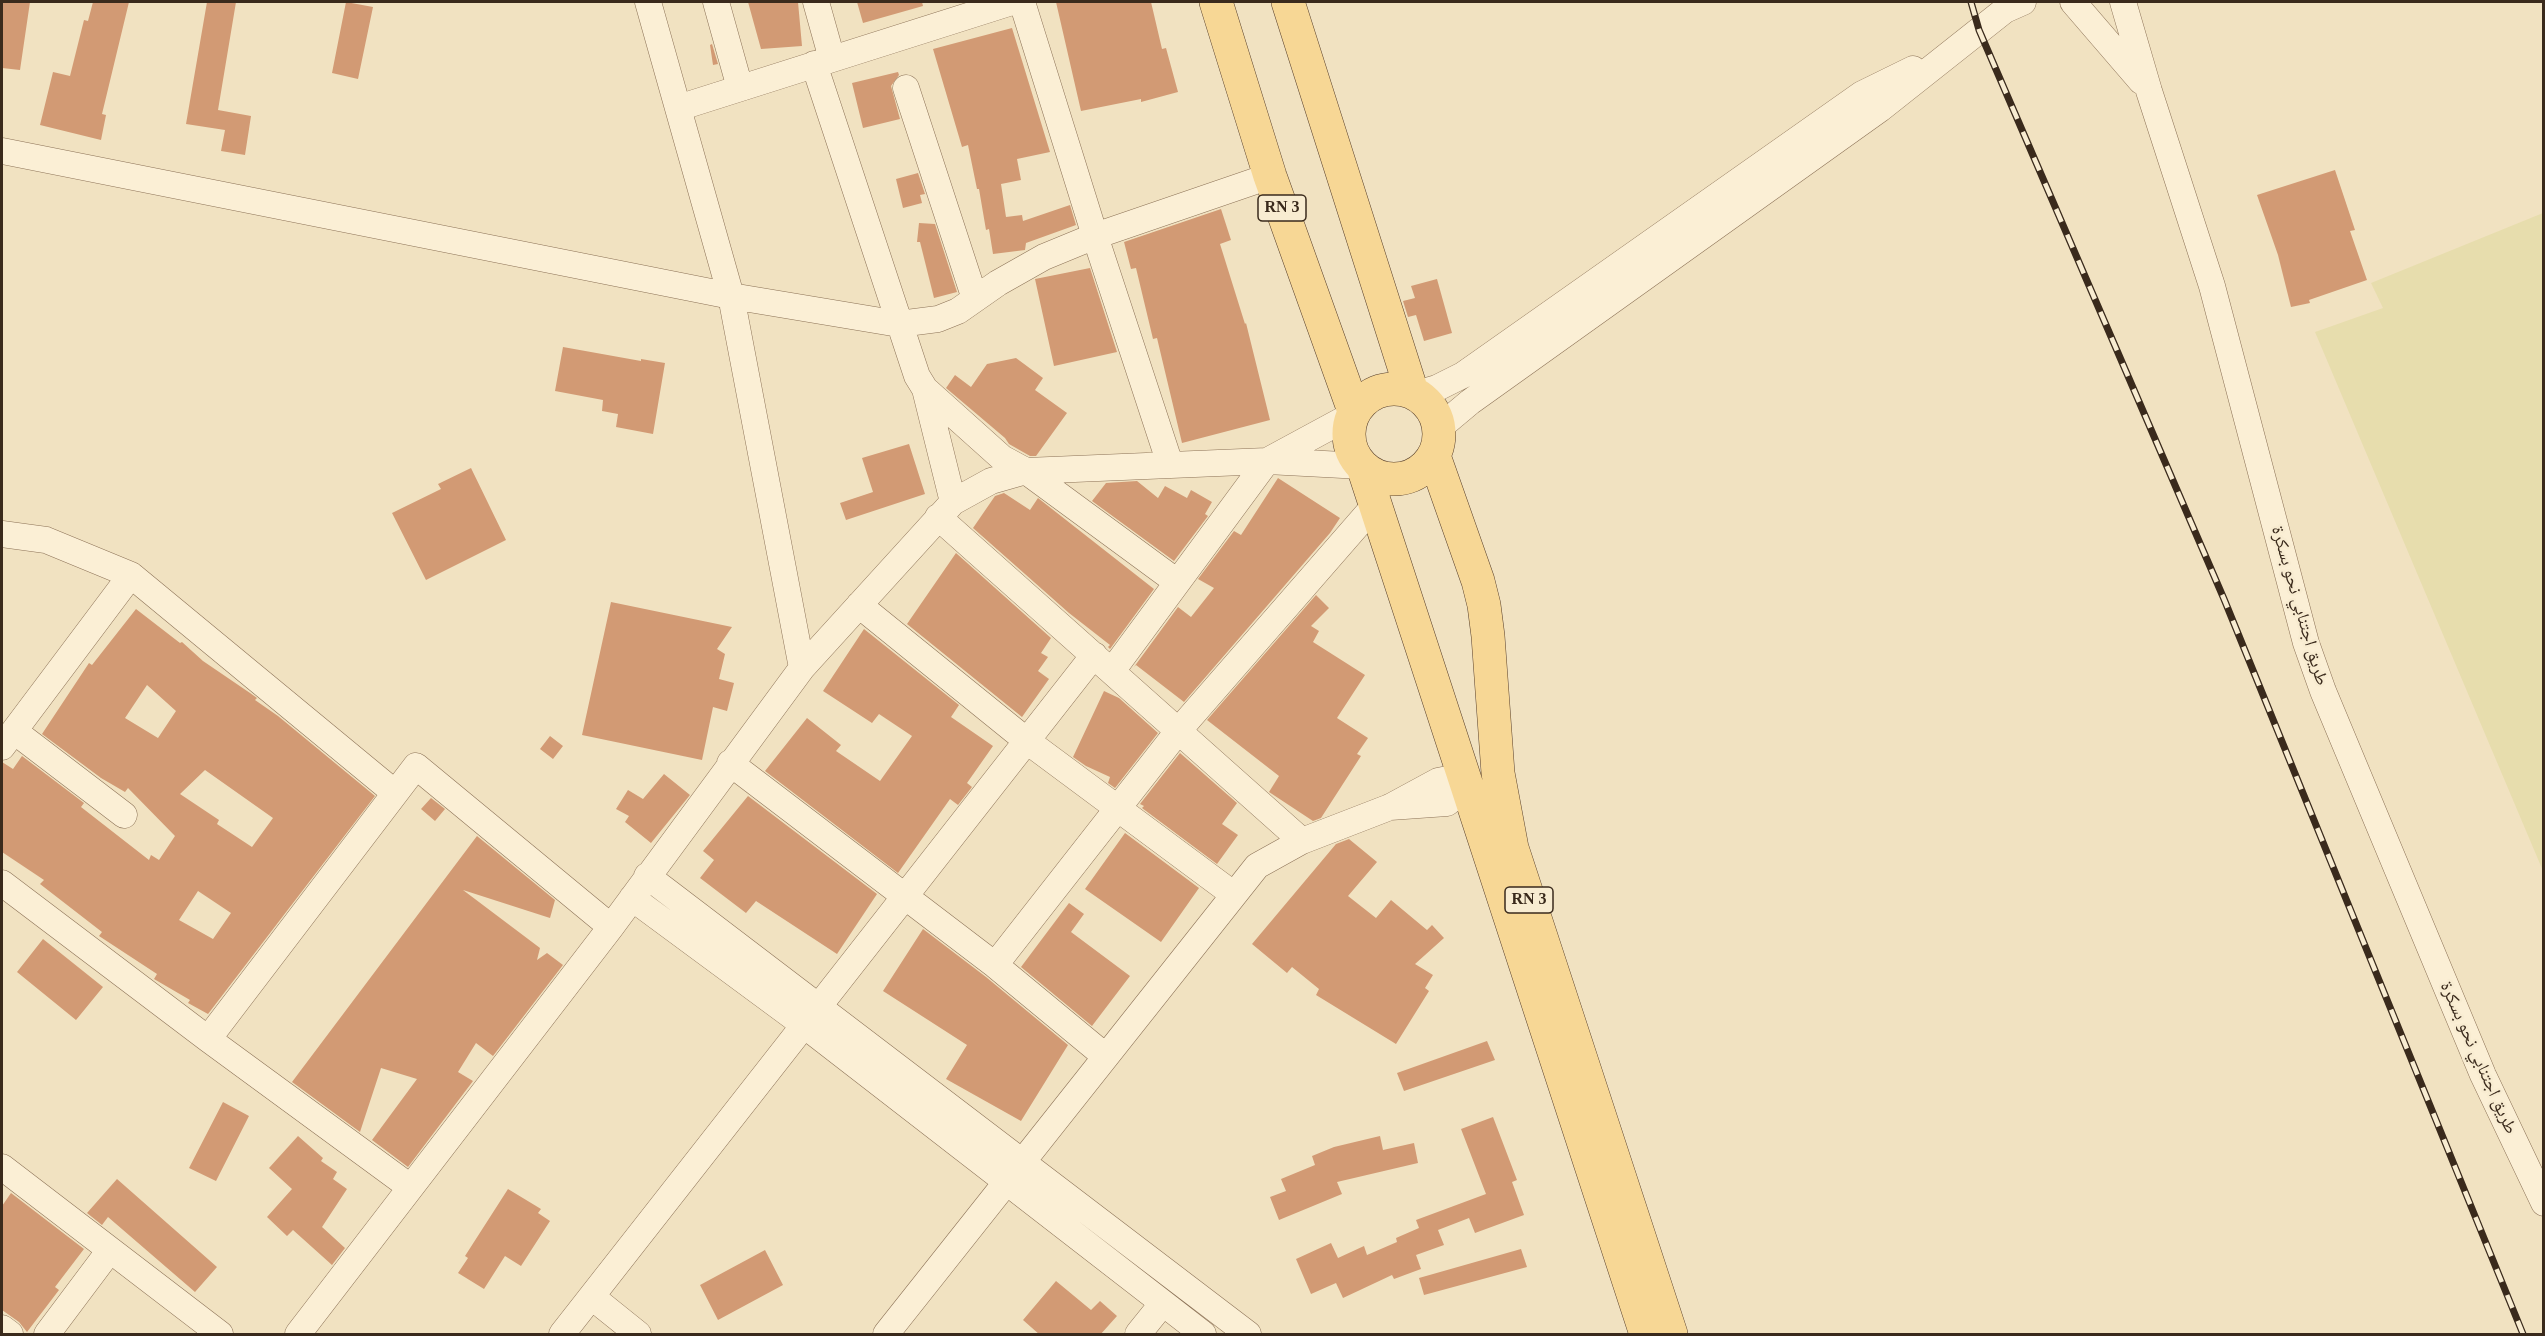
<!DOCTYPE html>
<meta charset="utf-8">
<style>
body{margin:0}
#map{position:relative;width:2545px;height:1336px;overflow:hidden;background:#f1e2c1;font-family:"Times New Roman",serif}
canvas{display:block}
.frame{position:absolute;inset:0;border:3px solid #3a2a1c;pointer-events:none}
</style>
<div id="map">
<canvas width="2545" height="1336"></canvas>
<div class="frame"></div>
</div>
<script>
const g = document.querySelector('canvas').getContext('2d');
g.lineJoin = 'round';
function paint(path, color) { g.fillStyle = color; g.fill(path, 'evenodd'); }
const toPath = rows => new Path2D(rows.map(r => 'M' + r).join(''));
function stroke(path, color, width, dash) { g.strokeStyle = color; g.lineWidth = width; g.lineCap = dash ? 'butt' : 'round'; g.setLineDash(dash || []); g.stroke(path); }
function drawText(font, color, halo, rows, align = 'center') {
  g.font = font + ' "Times New Roman","Noto Naskh Arabic",serif'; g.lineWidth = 5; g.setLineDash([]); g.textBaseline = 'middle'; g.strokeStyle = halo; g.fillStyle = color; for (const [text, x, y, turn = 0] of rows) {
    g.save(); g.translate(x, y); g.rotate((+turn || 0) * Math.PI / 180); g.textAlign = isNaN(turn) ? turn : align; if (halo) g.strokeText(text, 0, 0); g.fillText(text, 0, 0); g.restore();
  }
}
paint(toPath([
 [2543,213,2543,871,2315,332,2383,308,2371,283]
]), '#e7ddad');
paint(toPath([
 [2,2,30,2,20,70,2,68],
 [93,2,129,2,102,114,106,115,101,140,40,125,53,72,70,76,84,20,88,21],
 [207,2,236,2,218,110,251,116,245,155,221,151,225,130,186,124],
 [346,2,373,7,358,79,332,73],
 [748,2,798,2,802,46,761,49],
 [857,2,922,2,923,6,863,23],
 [1056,2,1151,2,1162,49,1166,48,1178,92,1141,102,1141,99,1081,111],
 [1012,28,1050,152,1017,159,1021,180,1001,184,1006,217,1022,215,1023,221,1070,205,1076,225,1026,243,1025,250,993,254,989,229,986,230,979,189,977,189,968,145,962,147,933,49],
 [712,44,718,64,713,65,710,45],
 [898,72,899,75,891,86,900,119,863,128,852,83],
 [2335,170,2355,230,2350,231,2367,280,2309,300,2310,303,2291,307,2278,255,2257,195],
 [918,173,925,194,920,195,922,203,903,208,896,179],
 [1221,209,1231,240,1220,244,1245,324,1246,323,1270,420,1182,443,1157,338,1153,339,1136,268,1131,269,1124,242],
 [919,223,935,224,957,292,934,298,920,242,917,242],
 [1090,268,1117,352,1054,366,1035,279],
 [1437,279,1452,333,1424,341,1416,315,1408,317,1403,301,1415,298,1411,286],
 [563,347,641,361,641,359,665,363,653,434,616,427,618,414,602,411,603,400,555,391],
 [1016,358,1043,378,1035,390,1067,413,1036,456,1030,456,1009,444,1005,438,946,388,955,375,971,387,987,364],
 [909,444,925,494,846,520,840,503,873,492,862,458],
 [471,468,506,540,426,580,392,513,441,489,438,484],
 [1278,478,1340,518,1330,533,1184,702,1136,665,1134,667,1178,607,1191,617,1214,588,1198,579,1234,531,1241,535],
 [1137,481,1158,498,1165,486,1187,498,1191,490,1212,502,1205,514,1208,516,1174,561,1092,501,1106,483],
 [1004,493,1030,510,1038,498,1154,589,1110,649,1108,647,1110,645,1069,613,973,528,995,496],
 [956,553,1051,638,1041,653,1048,657,1038,671,1049,679,1022,717,907,624],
 [1316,595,1329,608,1311,626,1319,631,1313,642,1365,675,1337,718,1368,738,1357,754,1361,756,1321,818,1313,821,1269,792,1279,776,1207,720],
 [611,602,732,627,717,649,725,654,719,679,734,683,727,711,713,707,702,760,582,735],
 [136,609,180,643,182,642,203,661,250,693,257,698,255,700,278,716,375,796,208,1014,188,1003,190,1000,154,979,157,974,99,936,102,932,40,884,44,880,2,852,2,762,13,769,22,756,84,803,81,807,149,860,151,855,159,860,175,836,128,788,125,792,101,778,42,734,89,663,92,665],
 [147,685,176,711,158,738,125,718],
 [205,770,273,818,252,847,217,824,219,820,180,794],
 [198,891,231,913,213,939,179,920],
 [864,629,959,705,951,717,993,746,967,783,972,787,958,805,950,799,898,873,765,771,807,718,841,745,836,751,880,781,912,736,879,714,872,723,823,691],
 [1104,691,1119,698,1158,733,1115,788,1108,783,1110,777,1086,766,1073,757],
 [550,736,563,746,553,759,540,749],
 [1180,753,1237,803,1222,824,1238,835,1217,864,1142,808,1144,806,1140,804],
 [664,774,690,795,651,843,625,822,629,816,616,809,628,790,643,799],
 [748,796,877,894,837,954,756,901,746,913,700,878,714,860,703,851],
 [431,798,445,809,435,821,421,809],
 [1125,833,1199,888,1161,942,1085,889],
 [477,836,555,900,550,918,463,890,540,948,537,960,547,953,563,965,493,1056,476,1043,458,1072,473,1081,408,1167,372,1140,417,1079,381,1068,360,1132,292,1082],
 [1349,839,1377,862,1348,896,1376,918,1391,900,1427,930,1432,925,1444,938,1415,964,1433,975,1425,988,1429,991,1396,1044,1316,995,1319,989,1292,967,1287,973,1252,944,1336,844],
 [1069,903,1084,914,1071,932,1130,976,1092,1026,1021,967],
 [923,929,986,977,1068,1045,1021,1121,946,1079,967,1045,883,991],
 [43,939,103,987,76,1020,17,972],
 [1487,1041,1495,1060,1404,1091,1397,1073],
 [223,1102,249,1116,216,1181,189,1168],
 [1493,1117,1517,1180,1512,1182,1524,1215,1475,1233,1469,1218,1438,1230,1444,1245,1416,1255,1421,1269,1394,1279,1392,1275,1343,1298,1336,1283,1311,1294,1296,1259,1331,1243,1338,1258,1364,1246,1367,1255,1397,1242,1396,1238,1419,1228,1416,1220,1486,1194,1461,1129],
 [298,1136,323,1158,321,1161,337,1172,333,1179,347,1189,322,1227,345,1248,332,1265,293,1230,287,1236,267,1217,292,1189,269,1168],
 [1380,1136,1383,1150,1414,1143,1418,1163,1337,1182,1342,1194,1279,1220,1270,1197,1286,1191,1281,1179,1315,1165,1312,1156,1334,1147],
 [117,1179,217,1267,195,1292,108,1217,102,1225,87,1213],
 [508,1189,541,1209,538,1213,550,1221,521,1266,505,1256,484,1289,458,1273,468,1258,465,1256],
 [11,1193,84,1249,55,1287,59,1290,27,1332,19,1322,2,1310,2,1206],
 [1521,1249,1527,1267,1424,1295,1419,1278],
 [765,1250,783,1285,718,1320,700,1285],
 [1056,1281,1091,1310,1100,1301,1117,1316,1100,1335,1040,1335,1023,1320]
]), '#d29a74');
const minor = toPath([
 [648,2,731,296,802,668],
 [716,2,740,88],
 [816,2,832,59],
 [1022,2,1095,236,1170,464],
 [2073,2,2141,81],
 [2123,2,2149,91,2212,286,2306,643,2323,691,2483,1075,2544,1203],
 [814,64,917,376,925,389,1002,458,1026,471,1267,461,1362,466],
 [906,88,975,299],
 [678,108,1012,2],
 [2,151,731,296,899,324,938,319,958,311,998,283,1044,257,1095,236,1270,176],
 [925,389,953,502],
 [1416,394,1437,388,1463,375,1862,94,1913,69],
 [1439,428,1470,402,1880,109,2005,10,2023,2],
 [938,517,1302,841],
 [2,534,46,540,131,575],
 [859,605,1027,741,1233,894],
 [1112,671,1267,461,1352,415],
 [14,731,124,815],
 [2,747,131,575,395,793],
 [730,763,995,965,1105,1056],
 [647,876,1248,1334],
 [2,883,208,1039,410,1187],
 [632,898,804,1025,1203,1334],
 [995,965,1179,730,1375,505],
 [208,1039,416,766,611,927],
 [2,1167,220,1334],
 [592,1297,638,1334],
 [2,1328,10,1334],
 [47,1334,110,1250],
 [298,1334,611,927,802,668,953,502,991,481,1026,471,1177,582],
 [562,1334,1094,655],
 [886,1334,1257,866,1302,841,1390,807,1438,781,1448,779,1465,784,1461,792,1447,803,1390,807],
 [1138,1334,1163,1303]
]);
const major = toPath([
 [1216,2,1270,176,1354,411],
 [1288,2,1412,392],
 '1349 434a45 45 0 1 1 90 0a45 45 0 1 1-90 0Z',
 [1434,456,1478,581,1484,605,1488,636,1498,773,1512,848,1671,1334],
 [1363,467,1646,1334]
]);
stroke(minor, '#8c7257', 27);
stroke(major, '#59402c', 34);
stroke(minor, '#fbefd5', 26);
stroke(major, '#f7d795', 33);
const rail = toPath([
 [1971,2,1979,30,2224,599,2523,1334]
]);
stroke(rail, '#3a2a1c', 7);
stroke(rail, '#f8ecd1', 4.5, [14]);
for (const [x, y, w] of [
 [1282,208,48],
 [1529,900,48]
]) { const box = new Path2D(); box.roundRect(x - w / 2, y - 13, w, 26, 4.5); g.fillStyle = '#f8ecd1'; g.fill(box); stroke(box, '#3a2a1c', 1.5); }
drawText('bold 16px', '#3a2a1c', null, [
 ["RN 3",1282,208],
 ["RN 3",1529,900]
]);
drawText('18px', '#3a2a1c', '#f8ecd1', [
 ["طريق اجتنابي نحو بسكرة",2299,606,74],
 ["طريق اجتنابي نحو بسكرة",2478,1058,66]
]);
</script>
